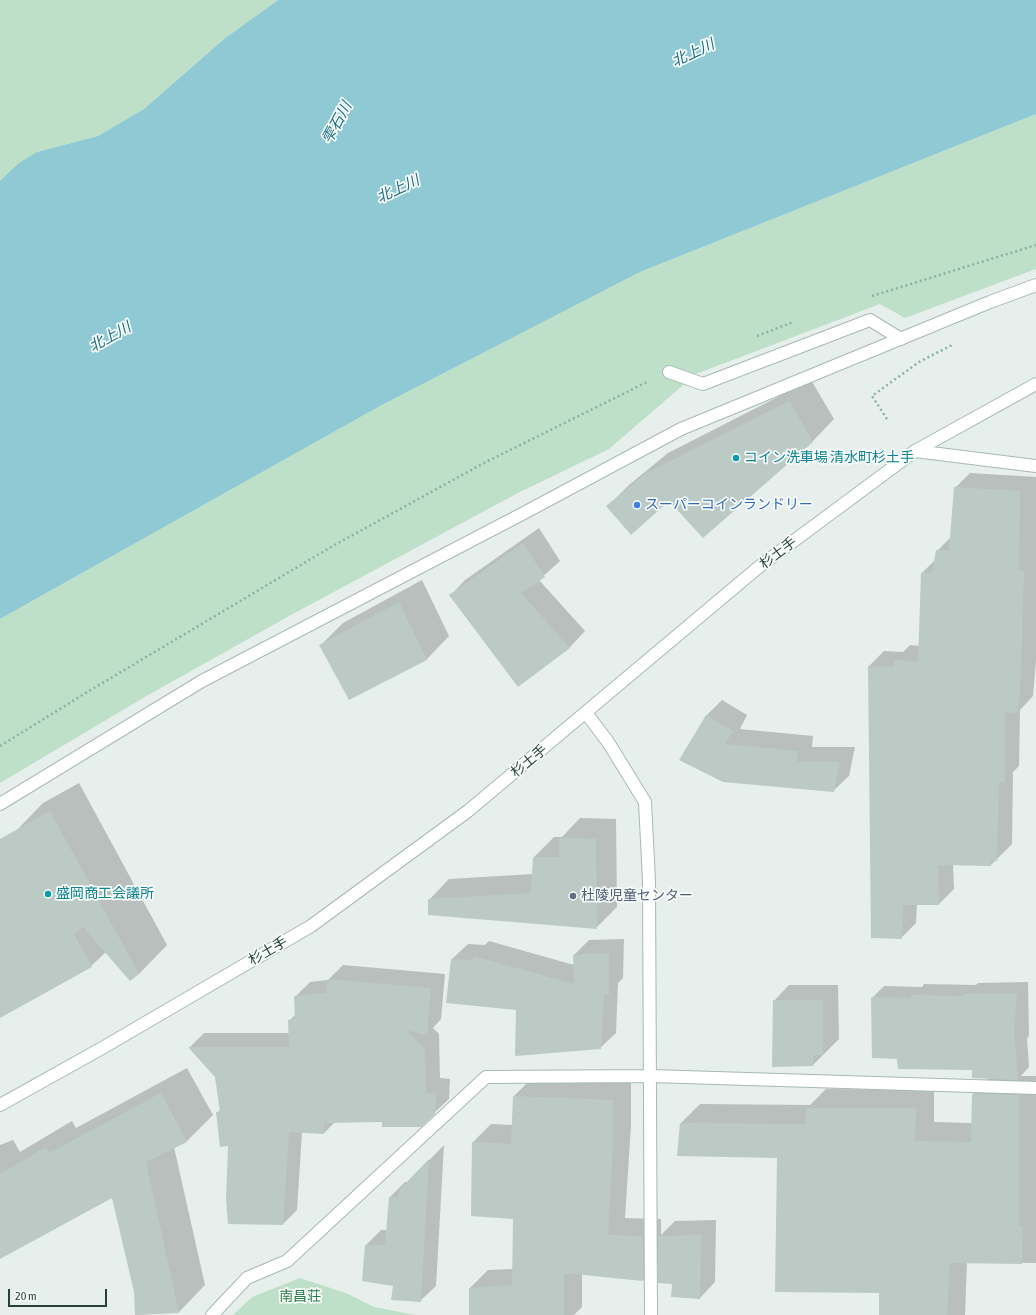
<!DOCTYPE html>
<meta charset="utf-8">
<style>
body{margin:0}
#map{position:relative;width:1036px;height:1315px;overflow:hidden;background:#e6efeb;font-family:"Asap Condensed",sans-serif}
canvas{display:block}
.scale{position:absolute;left:8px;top:1289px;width:99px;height:18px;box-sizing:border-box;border:2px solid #24423a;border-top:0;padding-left:5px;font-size:12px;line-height:14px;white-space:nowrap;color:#24423a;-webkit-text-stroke:3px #f7fbf9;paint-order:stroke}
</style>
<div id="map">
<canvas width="1036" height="1315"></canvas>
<div class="scale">20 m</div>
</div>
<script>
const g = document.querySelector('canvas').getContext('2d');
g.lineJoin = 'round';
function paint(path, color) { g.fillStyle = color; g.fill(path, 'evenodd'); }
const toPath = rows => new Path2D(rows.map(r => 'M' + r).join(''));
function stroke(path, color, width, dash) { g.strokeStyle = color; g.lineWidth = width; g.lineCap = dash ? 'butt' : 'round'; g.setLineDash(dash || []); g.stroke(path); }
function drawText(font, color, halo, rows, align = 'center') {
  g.font = font + ' "Asap Condensed","Noto Sans JP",sans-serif'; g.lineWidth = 3.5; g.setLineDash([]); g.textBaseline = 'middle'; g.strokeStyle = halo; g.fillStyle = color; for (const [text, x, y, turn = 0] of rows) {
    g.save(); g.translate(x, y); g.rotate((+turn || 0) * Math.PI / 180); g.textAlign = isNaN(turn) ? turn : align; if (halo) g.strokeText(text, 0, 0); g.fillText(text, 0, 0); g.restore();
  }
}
paint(toPath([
 [0,0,278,0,224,39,144,109,98,136,37,152,0,181],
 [1036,114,1036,269,905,318,880,304,696,374,609,449,518,493,291,615,150,694,0,783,0,619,380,406,640,272],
 [300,1278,346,1293,374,1307,416,1315,233,1315,252,1297]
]), '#bfe0c8');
paint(toPath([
 [278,0,1036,0,1036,114,640,272,380,406,0,619,0,181,19,163,37,152,98,136,144,109,224,39]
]), '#8ec9d4');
paint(toPath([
 [811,380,834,419,813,441,703,537,669,499,608,506,629,485,668,453],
 [970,473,1036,477,1036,660,1033,696,1020,710,1019,766,1013,772,1012,844,991,865,953,864,954,889,939,904,917,904,916,923,901,938,872,937,869,666,884,651,903,652,910,645,920,646,922,573,935,560,937,551,951,537,955,488],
 [539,528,560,561,539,580,585,631,570,647,518,685,450,596,465,580],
 [422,580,449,636,427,659,349,699,321,645,343,623],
 [722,700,747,715,740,729,813,736,812,747,855,747,849,776,833,791,680,760,707,715],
 [79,783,167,945,139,974,106,952,91,966,0,1017,0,896,15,832,43,803],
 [580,818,616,819,617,907,596,928,429,900,449,879,533,874,534,857,554,837,562,837],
 [624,939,623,978,618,983,616,1033,600,1048,517,1009,452,959,468,944,485,945,489,941,574,965,574,955,589,940],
 [343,965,445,974,441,1019,433,1028,439,1034,440,1078,450,1079,449,1099,434,1113,383,1121,335,1122,324,1133,302,1132,297,1210,283,1224,230,1144,217,1113,221,1109,216,1077,190,1047,204,1033,290,1033,289,1021,296,1014,295,997,310,982,328,980],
 [1028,982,1029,1036,1027,1038,1029,1067,1021,1076,1036,1076,1036,1263,967,1262,965,1315,880,1315,880,1292,778,1157,678,1155,681,1123,700,1104,810,1105,826,1089,934,1090,934,1122,972,1123,973,1094,989,1078,973,1069,898,1058,872,998,884,986,922,987,924,984,976,985,978,983],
 [789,985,838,985,839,1039,813,1065,774,1001],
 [187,1068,213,1115,187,1141,174,1147,205,1285,179,1312,136,1315,135,1292,113,1197,0,1258,0,1145,13,1140,20,1152,72,1121,76,1128],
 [532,1078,631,1082,631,1125,625,1218,661,1219,661,1235,675,1221,716,1220,715,1282,700,1298,673,1284,659,1264,643,1280,582,1274,582,1307,574,1315,470,1315,470,1288,488,1270,513,1269,514,1218,473,1142,491,1124,513,1125,514,1096],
 [444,1145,436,1286,420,1301,394,1285,366,1245,381,1230,387,1230,390,1197,405,1182,408,1182]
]), '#0003');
paint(toPath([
 [789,401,813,442,703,538,669,501,631,535,606,506,645,474],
 [954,487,1020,491,1019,571,1024,571,1021,675,1018,713,1005,712,1005,782,999,782,997,861,991,860,991,866,938,865,939,905,903,905,902,939,871,938,868,666,893,667,894,660,918,662,921,573,932,573,936,550,949,551],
 [523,543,545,577,521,593,570,648,518,687,449,595],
 [399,602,427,660,349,700,319,645],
 [706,715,733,731,725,744,798,751,797,762,840,762,834,792,723,782,679,760],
 [50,811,139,974,130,981,83,927,74,934,92,967,0,1018,0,839],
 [559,838,596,839,597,929,428,915,428,899,531,893,533,857,559,857],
 [609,953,609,995,604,994,601,1049,515,1056,516,1010,446,1003,451,959,473,960,473,956,574,984,573,955],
 [328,979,431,988,427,1035,406,1030,425,1049,426,1093,436,1093,435,1114,421,1127,382,1127,382,1122,324,1123,324,1134,289,1132,283,1225,228,1224,226,1200,228,1146,220,1147,216,1112,220,1112,215,1077,188,1047,289,1047,288,1020,295,1019,294,996,326,993],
 [965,994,1017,994,1014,1030,1018,1080,972,1078,972,1070,898,1069,897,1059,872,1058,871,997,911,998,911,995,965,996],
 [773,1000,823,1000,823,1055,814,1055,813,1066,772,1067],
 [161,1093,187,1142,146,1162,179,1313,135,1315,134,1292,112,1198,0,1259,0,1174,46,1147,50,1153],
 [972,1094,1019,1095,1019,1226,1023,1227,1022,1264,950,1263,947,1315,879,1315,879,1293,775,1292,777,1158,677,1156,680,1123,805,1124,806,1108,916,1108,915,1141,971,1142],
 [513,1096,613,1100,613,1143,608,1235,643,1236,643,1281,564,1273,564,1315,469,1315,469,1288,512,1285,513,1219,471,1216,472,1142,511,1144],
 [429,1159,421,1302,391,1300,393,1286,362,1281,365,1245,385,1245,389,1197,398,1197,400,1189],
 [701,1235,700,1299,671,1297,672,1284,658,1283,658,1236]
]), '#bbcac4');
const pedestrian = toPath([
 [669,372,703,384,870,320,901,339],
 [0,804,202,681,522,514,681,429,990,302,1036,285]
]);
const minor = toPath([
 [915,451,1036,466],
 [586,713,608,742,645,802,649,881,651,1315],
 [212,1315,247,1278,287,1261,486,1077,651,1076,1036,1088]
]);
const tertiary = toPath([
 [0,1105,104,1047,311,926,468,811,760,566,915,451,1036,384]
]);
stroke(pedestrian, '#a8b8b2', 14);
stroke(minor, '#a8b8b2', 14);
stroke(tertiary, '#a8b8b2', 14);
stroke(toPath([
 [872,296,1036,245],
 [757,336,793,322],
 [887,419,872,396,919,362,952,345],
 [0,746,89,691,331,547,484,463,647,382]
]), '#86b3a5', 2.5, [2, 3]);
stroke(pedestrian, '#fff', 12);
stroke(minor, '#fff', 12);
stroke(tertiary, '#fff', 12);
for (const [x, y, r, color] of [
 [736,458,4,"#0f9aa8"],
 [637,505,4,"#3f7fe0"],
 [48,894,4,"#0f9aa8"],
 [573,896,4,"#5c6f8a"]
]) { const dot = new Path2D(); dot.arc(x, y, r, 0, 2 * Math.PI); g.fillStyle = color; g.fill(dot); stroke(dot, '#f7fbf9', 1.5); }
drawText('14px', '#0d838f', '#f7fbf9', [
 ["コイン洗車場 清水町杉土手",744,458],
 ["盛岡商工会議所",56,894]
], 'left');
drawText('14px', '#366cbe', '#f7fbf9', [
 ["スーパーコインランドリー",645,505]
], 'left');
drawText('14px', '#24423a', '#f7fbf9', [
 ["杉土手",778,553,-37],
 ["杉土手",529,761,-40],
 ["杉土手",268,951,-30]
]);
drawText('14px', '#4e5e75', '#f7fbf9', [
 ["杜陵児童センター",581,896]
], 'left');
drawText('14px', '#2d7a4b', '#f7fbf9', [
 ["南昌荘",300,1297]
]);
drawText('italic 15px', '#1c6f80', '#f7fbf9', [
 ["北上川",693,53,-25],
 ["雫石川",337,123,-62],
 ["北上川",398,189,-25],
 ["北上川",110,337,-29]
]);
</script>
